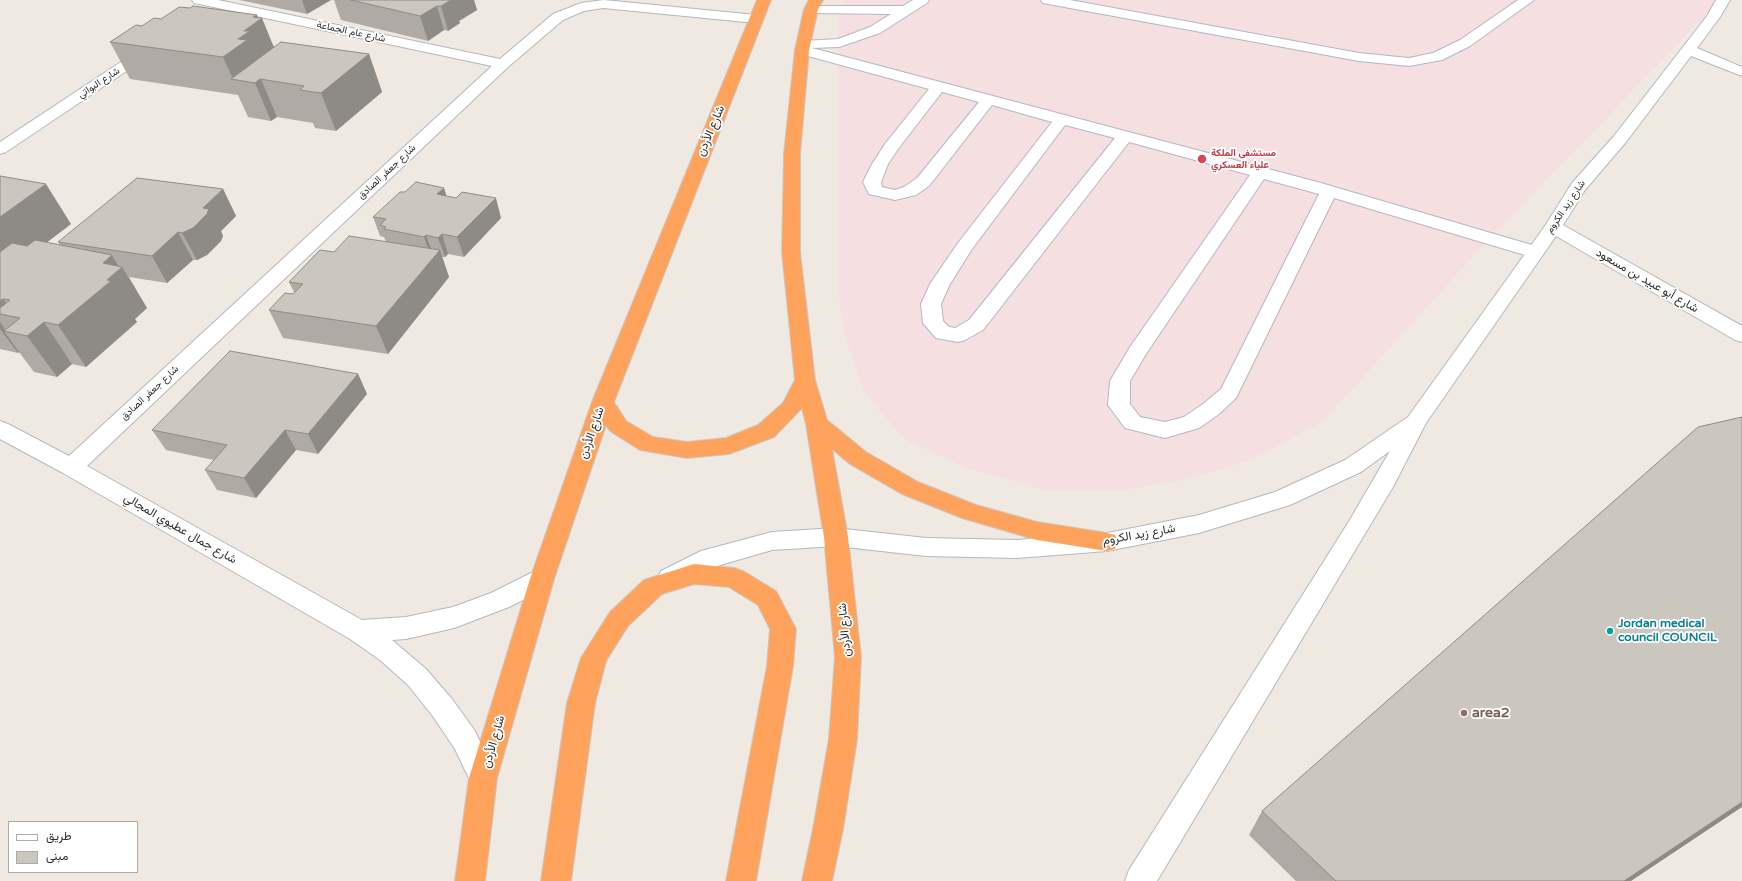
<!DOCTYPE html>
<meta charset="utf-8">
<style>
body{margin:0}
#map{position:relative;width:1742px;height:881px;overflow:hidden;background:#efe9e1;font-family:"Varela Round",Vazirmatn,sans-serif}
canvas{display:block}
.legend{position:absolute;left:8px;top:821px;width:130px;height:52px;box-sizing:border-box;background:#fff;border:1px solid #ababab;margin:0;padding:5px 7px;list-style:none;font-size:12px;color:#2e2e2e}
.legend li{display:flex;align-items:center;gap:8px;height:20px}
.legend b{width:20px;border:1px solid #ababab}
</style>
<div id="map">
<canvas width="1742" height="881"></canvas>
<ul class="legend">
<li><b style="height:5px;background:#fff"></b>طريق</li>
<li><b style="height:11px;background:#cbc7bf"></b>مبنى</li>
</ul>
</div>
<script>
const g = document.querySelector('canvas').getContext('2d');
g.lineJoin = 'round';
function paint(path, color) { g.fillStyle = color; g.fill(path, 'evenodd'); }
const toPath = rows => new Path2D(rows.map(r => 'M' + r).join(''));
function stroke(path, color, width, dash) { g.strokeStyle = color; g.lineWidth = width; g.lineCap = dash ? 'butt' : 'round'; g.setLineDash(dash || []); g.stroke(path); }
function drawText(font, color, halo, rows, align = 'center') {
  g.font = font + ' "Varela Round",Vazirmatn,sans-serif'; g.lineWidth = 3.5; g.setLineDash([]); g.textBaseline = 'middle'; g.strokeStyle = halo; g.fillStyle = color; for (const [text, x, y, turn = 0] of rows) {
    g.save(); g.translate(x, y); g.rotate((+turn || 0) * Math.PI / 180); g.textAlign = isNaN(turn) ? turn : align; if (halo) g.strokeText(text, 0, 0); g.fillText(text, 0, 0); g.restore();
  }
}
paint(toPath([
 [844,0,1720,0,1480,249,1323,421,1255,458,1193,478,1124,490,1042,489,967,468,904,439,863,390,845,337,838,290,838,9]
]), '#f5dfe0');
const lane = toPath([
 [913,0,929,0,927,3,880,33,839,47,812,48,1321,183,1542,248,1544,252,1542,256,1535,258,1528,256,1334,198,1236,398,1219,414,1199,428,1165,438,1125,428,1108,405,1110,381,1130,347,1250,175,1129,142,983,330,965,340,958,342,936,338,923,323,921,304,930,284,958,243,1052,122,992,105,929,186,916,195,895,200,869,194,863,182,872,164,885,144,929,89,797,53,795,50,797,47,801,46,800,44,802,41,838,39,870,27,891,14,811,13,806,12,804,9,806,6,903,6,913,0],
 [942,92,979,102,917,178,904,187,895,190,882,187,881,182,888,164,898,149,942,92],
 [1065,125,1115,138,969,320,955,328,949,327,943,321,941,304,950,284,972,249,1065,125],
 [1264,179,1319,194,1221,389,1203,404,1184,417,1165,422,1140,417,1130,404,1130,381,1146,354,1264,179],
 [1041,0,1070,0,1359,53,1409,58,1433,53,1460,40,1518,0,1534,0,1470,46,1442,60,1409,66,1359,61,1048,4,1043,3,1041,0]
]);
const street = toPath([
 [192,0,218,0,500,59,553,14,581,3,604,0,756,15,761,16,763,19,761,22,756,23,603,8,584,11,563,20,508,67,87,466,362,620,406,617,453,607,491,593,533,572,542,569,551,572,554,579,551,586,509,607,454,628,406,639,392,640,426,669,452,699,475,731,497,778,493,787,483,791,473,787,455,749,432,715,408,685,380,660,350,639,63,473,0,439,0,421,8,424,69,456,492,66,199,4,194,3,192,0],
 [1716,0,1730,0,1720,17,1697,48,1742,67,1742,76,1691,56,1626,142,1585,190,1563,225,1742,326,1742,342,1735,340,1556,236,1426,423,1393,487,1157,881,1125,881,1129,870,1348,523,1390,451,1361,472,1290,505,1199,533,1107,551,1017,558,926,556,836,546,772,550,717,566,670,588,661,585,658,578,661,571,701,551,772,532,836,528,926,538,1017,540,1107,533,1199,515,1275,492,1345,460,1408,417,1545,226,1572,183,1614,136,1635,109,1707,16,1716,0],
 [147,47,152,48,154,51,152,54,6,152,0,154,0,142,142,48,147,47]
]);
const highway = toPath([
 [757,0,771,0,614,402,626,421,653,437,687,442,726,438,758,425,783,403,795,380,782,252,784,154,795,50,804,9,809,0,823,0,818,9,809,50,800,154,800,252,815,380,827,420,866,452,918,482,976,505,1037,522,1107,533,1115,535,1119,542,1115,549,1107,551,1037,540,962,518,902,494,850,464,832,449,848,537,861,657,857,739,843,829,832,881,802,881,813,829,829,739,835,657,824,537,806,424,802,408,774,437,729,454,687,458,640,450,610,431,606,425,554,579,497,778,485,881,455,881,469,778,530,579,592,402,757,0],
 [694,564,734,568,743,571,776,591,796,629,793,666,756,881,726,881,767,666,770,629,758,605,729,587,694,584,662,594,628,626,606,661,595,703,571,881,541,881,567,703,581,658,610,612,644,580,694,564]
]);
stroke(lane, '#b4b7c1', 2);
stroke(street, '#b4b7c1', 2);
stroke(highway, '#c9c9c9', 2);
paint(lane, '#fff');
paint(street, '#fff');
paint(highway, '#ffa35c');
paint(toPath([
 [239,0,331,0,307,14],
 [334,0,474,0,477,10,459,21,460,23,448,31,444,30,428,41,341,20],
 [258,17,274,47,369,54,382,92,336,131,315,128,313,123,277,117,271,121,248,117,238,95,130,79,110,42,142,26,161,19],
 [0,176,71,224,46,243,60,245,58,242,223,189,236,216,221,231,223,236,221,241,207,255,197,260,193,260,167,283,129,277,147,308,135,319,137,322,86,367,72,364,57,377,34,372,19,352,18,353,0,349],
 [444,188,446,196,501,218,464,257,448,254,445,257,442,257,449,277,388,354,283,338,269,310,293,294,294,292,289,282,334,252,386,242,384,237,380,236,373,217,405,192],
 [358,374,367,394,318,454,296,450,256,498,217,490,205,470,214,460,166,450,152,430],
 [1262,811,1631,881,1296,881,1249,835]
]), '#afaba4');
paint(toPath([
 [302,0,331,0,307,14],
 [451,0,474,0,477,10,459,21,460,23,448,31,441,6],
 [437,6,444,30,428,41,420,16],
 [257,15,259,20,262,18,277,55,263,78,261,79,277,117,271,121,255,83,233,79,223,57,244,31,253,17],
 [369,54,382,92,336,131,321,93],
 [46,184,71,224,0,278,0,217],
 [444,188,450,207,437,194],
 [223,189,236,216,221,231,223,236,221,241,207,255,197,260,182,233,203,208],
 [496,198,501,218,464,257,457,237],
 [178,232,193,260,167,283,152,256],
 [442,234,448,254,445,257,438,238],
 [426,235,433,254,431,257,424,237],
 [440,250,449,277,388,354,376,326],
 [112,255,120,269,122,267,147,308,135,319,137,322,86,367,58,325,107,280,103,263],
 [3,299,17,318,0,314,0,301],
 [0,322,7,332,4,331,19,352,18,353,0,329],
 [44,322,72,364,57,377,27,336],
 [358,374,367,394,318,454,308,434],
 [285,430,296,450,256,498,244,478],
 [1742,802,1742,807,1631,881,1624,881]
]), '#8e8b86');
const building = toPath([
 [351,0,451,0,441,6,437,6,420,16,351,0],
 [193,6,257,15,253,17,262,18,244,31,250,31,238,39,247,40,223,57,110,42,136,25,142,26,154,18,161,19,179,7,190,8,193,6],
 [281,42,369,54,321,93,300,90,304,86,260,79,255,83,231,79,281,42],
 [0,176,46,184,0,217,0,176],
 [137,178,223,189,203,208,209,209,207,214,193,228,182,233,178,232,152,256,58,242,137,178],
 [416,182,444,188,437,194,456,198,462,192,496,198,457,237,442,234,438,238,426,235,424,237,384,229,386,227,380,225,386,219,373,217,400,192,405,192,416,182],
 [349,236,440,250,376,326,269,310,285,293,293,294,303,284,289,282,320,250,334,252,349,236],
 [35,240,112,255,103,263,122,267,107,280,111,281,58,325,44,322,27,336,4,331,20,318,0,314,0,308,10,300,3,299,0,301,0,252,12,243,27,246,35,240],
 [230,351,358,374,308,434,285,430,244,478,205,470,227,445,152,430,230,351],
 [1742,417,1742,802,1624,881,1336,881,1262,811,1698,427,1742,417]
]);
paint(building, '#cbc7bf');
stroke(building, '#8e8b86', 1);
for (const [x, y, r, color] of [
 [1202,159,5,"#e0444e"],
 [1610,631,4,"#0f9aa8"],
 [1464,713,4,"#8d6e63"]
]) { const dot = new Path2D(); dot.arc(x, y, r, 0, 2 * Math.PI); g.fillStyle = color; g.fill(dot); stroke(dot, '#fff', 1.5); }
drawText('10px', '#2e2e2e', '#fff', [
 ["شارع عام الجماعة",351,32,12],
 ["شارع البواتي",99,83,-33],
 ["شارع جعفر الصادق",387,172,-43],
 ["شارع زيد الكروم",1566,207,-56],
 ["شارع جعفر الصادق",150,393,-43]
]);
drawText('bold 10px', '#be3a42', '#fff', [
 ["مستشفى الملكة",1211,153],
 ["علياء العسكري",1211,165]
], 'left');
drawText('12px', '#2e2e2e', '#fff', [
 ["شارع الأردن",711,131,-67],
 ["شارع أبو عبيد بن مسعود",1647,281,30],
 ["شارع الأردن",592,433,-71],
 ["شارع جمال عطيوي المجالي",180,529,30],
 ["شارع زيد الكروم",1139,535,-10],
 ["شارع الأردن",845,630,-95],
 ["شارع الأردن",494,742,-74]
]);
drawText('bold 12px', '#0d838f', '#fff', [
 ["Jordan medical",1618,624],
 ["council COUNCIL",1618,638]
], 'left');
drawText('bold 14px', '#785e54', '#fff', [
 ["area2",1472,713]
], 'left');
</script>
